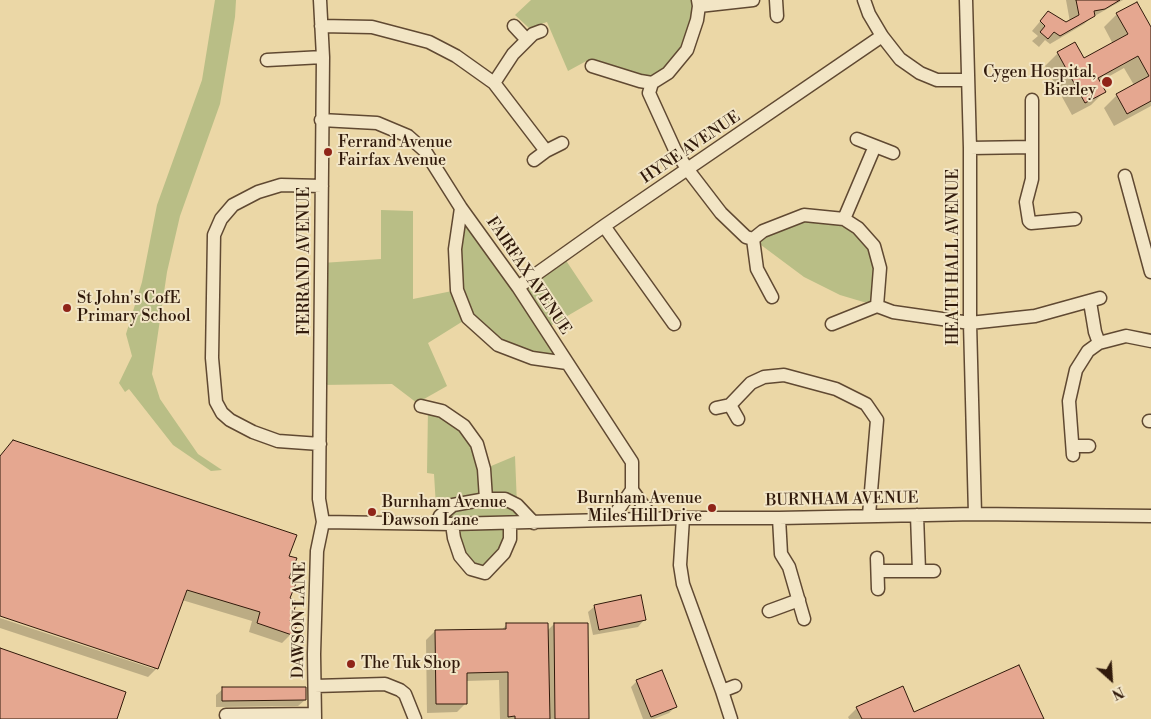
<!DOCTYPE html>
<style>
body{margin:0}
#map{position:relative;width:1151px;height:719px;overflow:hidden;background:#ebd7a6;font-family:"Libre Bodoni",serif}
canvas{display:block}
.north{position:absolute;left:1086px;top:654px;width:50px;height:50px;-webkit-text-stroke:4px #f2e5c5;paint-order:stroke;rotate:154deg;font-size:14px;font-weight:700;line-height:20px;text-align:center;color:#311a0b}
.north::after{content:'';display:block;margin:auto;width:18px;height:22px;background:#311a0b;clip-path:polygon(50% 0,100% 100%,50% 72%,0 100%)}
</style>
<div id="map">
<canvas width="1151" height="719"></canvas>
<div class="north">N</div>
</div>
<script>
const g = document.querySelector('canvas').getContext('2d');
g.lineJoin = 'round';
function paint(path, color) { g.fillStyle = color; g.fill(path, 'evenodd'); }
const toPath = rows => new Path2D(rows.map(r => 'M' + r).join(''));
function stroke(path, color, width, dash) { g.strokeStyle = color; g.lineWidth = width; g.lineCap = dash ? 'butt' : 'round'; g.setLineDash(dash || []); g.stroke(path); }
function drawText(font, color, halo, rows, align = 'center') {
  g.font = font + ' "Libre Bodoni",serif'; g.lineWidth = 4; g.setLineDash([]); g.textBaseline = 'middle'; g.strokeStyle = halo; g.fillStyle = color; for (const [text, x, y, turn = 0] of rows) {
    g.save(); g.translate(x, y); g.rotate((+turn || 0) * Math.PI / 180); g.textAlign = isNaN(turn) ? turn : align; if (halo) g.strokeText(text, 0, 0); g.fillText(text, 0, 0); g.restore();
  }
}
paint(toPath([
 [215,0,236,0,235,17,220,104,180,216,167,272,152,374,160,399,198,454,222,470,211,471,173,445,129,389,125,392,119,383,132,356,126,334,142,282,157,205,202,80],
 [531,0,693,0,694,2,689,29,677,54,663,68,655,74,647,76,625,74,605,68,590,59,568,71,547,22,529,28,515,15],
 [461,208,518,287,563,256,593,301,545,329,567,363,498,345,468,318,428,343,447,386,417,403,392,384,320,385,322,263,381,259,381,210,413,211,413,299,457,290],
 [844,219,874,246,877,306,840,295,804,277,753,239,784,221],
 [428,409,464,426,484,469,515,456,517,505,529,517,510,524,493,566,471,569,452,524,437,523,434,474,427,473]
]), '#b9be86');
paint(toPath([
 [1066,0,1123,0,1091,18,1084,24,1050,44,1045,40,1039,47,1032,41,1038,36,1032,31,1048,12,1066,24,1070,22],
 [1117,14,1151,29,1151,106,1114,126,1104,108,1117,95,1134,85,1124,68,1099,82,1104,92,1091,105,1072,115,1045,66,1058,53,1083,60,1113,44,1104,27],
 [13,441,287,557,289,621,291,634,282,643,249,632,252,621,182,600,157,668,148,677,0,628,0,618,154,669,154,666,0,615,0,456],
 [595,606,644,620,638,627,593,635,588,612],
 [507,624,547,631,554,624,588,719,500,719,499,680,466,681,466,703,457,712,427,713,426,640,435,631,501,631],
 [637,681,675,707,669,713,654,719,643,719,631,687],
 [223,689,305,700,298,706,216,707,216,695],
 [857,708,913,713,1042,719,849,719,848,717]
]), '#0003');
const building = toPath([
 [1076,0,1120,0,1105,9,1094,11,1095,16,1060,36,1054,32,1048,39,1040,32,1045,26,1040,21,1048,11,1066,22,1079,15,1076,0],
 [1137,2,1151,27,1151,101,1127,114,1116,94,1149,76,1138,56,1098,78,1106,92,1085,103,1057,52,1075,42,1084,58,1128,34,1116,13,1137,2],
 [13,440,297,535,289,556,297,558,289,578,297,581,290,598,297,602,290,621,298,624,292,635,257,623,260,612,187,590,158,669,0,616,0,456,13,440],
 [641,595,646,620,599,630,594,605,641,595],
 [506,623,548,623,550,719,515,719,515,716,508,717,508,672,467,673,467,704,436,704,435,630,506,629,506,623],
 [554,623,588,623,589,719,555,719,554,623],
 [0,648,126,692,117,719,0,719,0,648],
 [1019,665,1044,719,862,719,856,707,903,686,914,712,1019,665],
 [662,670,677,707,651,717,636,680,662,670],
 [222,687,306,687,306,700,222,701,222,687]
]);
paint(building, '#e5a790');
stroke(building, '#311a0b', 1);
const minor = toPath([
 [698,0,699,6,697,20,687,50,668,73,652,83,649,93,675,150,688,170,721,213,746,237,753,239,763,231,804,215,844,219,858,228,874,246,880,268,877,306,893,312,970,323,1035,316,1100,298],
 [776,0,777,16],
 [864,0,869,14,882,36,900,59,920,73,937,80,968,80],
 [966,0,970,148,970,323,975,514],
 [699,6,753,0],
 [321,26,372,27,429,42,456,56,494,83,546,151,562,143],
 [514,26,527,40],
 [267,60,323,57],
 [592,66,640,81,652,83],
 [494,83,513,54,533,34,541,31],
 [1032,100,1032,179,1026,202,1029,221,1031,223,1075,219],
 [321,120,377,123,408,136,425,151,461,208,518,287,632,462,632,490,653,519],
 [857,139,875,146],
 [970,148,1032,147],
 [534,160,546,151],
 [1125,176,1151,272],
 [461,208,455,249,457,290,468,318,498,345,532,358,567,363],
 [844,219,875,146,893,153],
 [604,226,674,324],
 [753,239,757,269,772,297],
 [518,287,604,226,882,36],
 [1090,302,1095,332,1099,343],
 [832,324,877,306],
 [421,406,442,411,464,426,477,444,484,469,486,499],
 [716,408,730,405],
 [738,419,730,405,751,383,764,377,784,375,836,389,866,404,877,420,869,515],
 [1149,421,1151,421],
 [320,444,278,441,253,432,230,420,222,413,216,402,212,358,214,235,221,219,233,205,258,192,281,185,322,186],
 [1073,446,1089,446],
 [1073,455,1069,401,1076,370,1088,351,1099,343,1126,336,1151,341],
 [683,518,680,565,683,584,722,691],
 [779,518,781,554,789,567,804,619],
 [611,520,632,490],
 [323,522,452,524,683,518,779,518,975,514,1151,516],
 [437,523,440,516,453,505,486,499,505,499,517,505,534,523],
 [452,524,454,538,460,556,471,569,485,573,504,553,510,539,510,524],
 [877,558,878,589],
 [878,571,919,571,917,515],
 [919,571,934,571],
 [769,611,799,600],
 [315,686,385,684,400,690,405,694,415,719],
 [226,715,315,714],
 [315,719,314,654,317,551,323,522,319,499,323,57,320,0],
 [731,719,722,691,735,686]
]);
stroke(minor, '#604932', 15);
stroke(minor, '#f2e5c5', 12);
for (const [x, y, r, color] of [
 [1107,82,6,"#8f2418"],
 [328,152,5,"#8f2418"],
 [67,308,5,"#8f2418"],
 [712,508,5,"#8f2418"],
 [372,512,5,"#8f2418"],
 [351,664,5,"#8f2418"]
]) { const dot = new Path2D(); dot.arc(x, y, r, 0, 2 * Math.PI); g.fillStyle = color; g.fill(dot); stroke(dot, '#f2e5c5', 2); }
drawText('16px', '#311a0b', '#f2e5c5', [
 ["Cygen Hospital,",1096,73,"right"],
 ["Bierley",1096,91,"right"],
 ["Ferrand Avenue",338,143],
 ["Fairfax Avenue",338,161],
 ["St John's CofE",77,299],
 ["Primary School",77,317],
 ["Burnham Avenue",702,499,"right"],
 ["Miles Hill Drive",702,517,"right"],
 ["Burnham Avenue",382,503],
 ["Dawson Lane",382,521],
 ["The Tuk Shop",361,664]
], 'left');
drawText('16px', '#311a0b', '#f2e5c5', [
 ["HYNE AVENUE",691,148,-34],
 ["HEATH HALL AVENUE",954,257,-90],
 ["FERRAND AVENUE",305,261,-90],
 ["FAIRFAX AVENUE",528,276,56],
 ["BURNHAM AVENUE",842,500,-1],
 ["DAWSON LANE",300,620,-89]
]);
</script>
